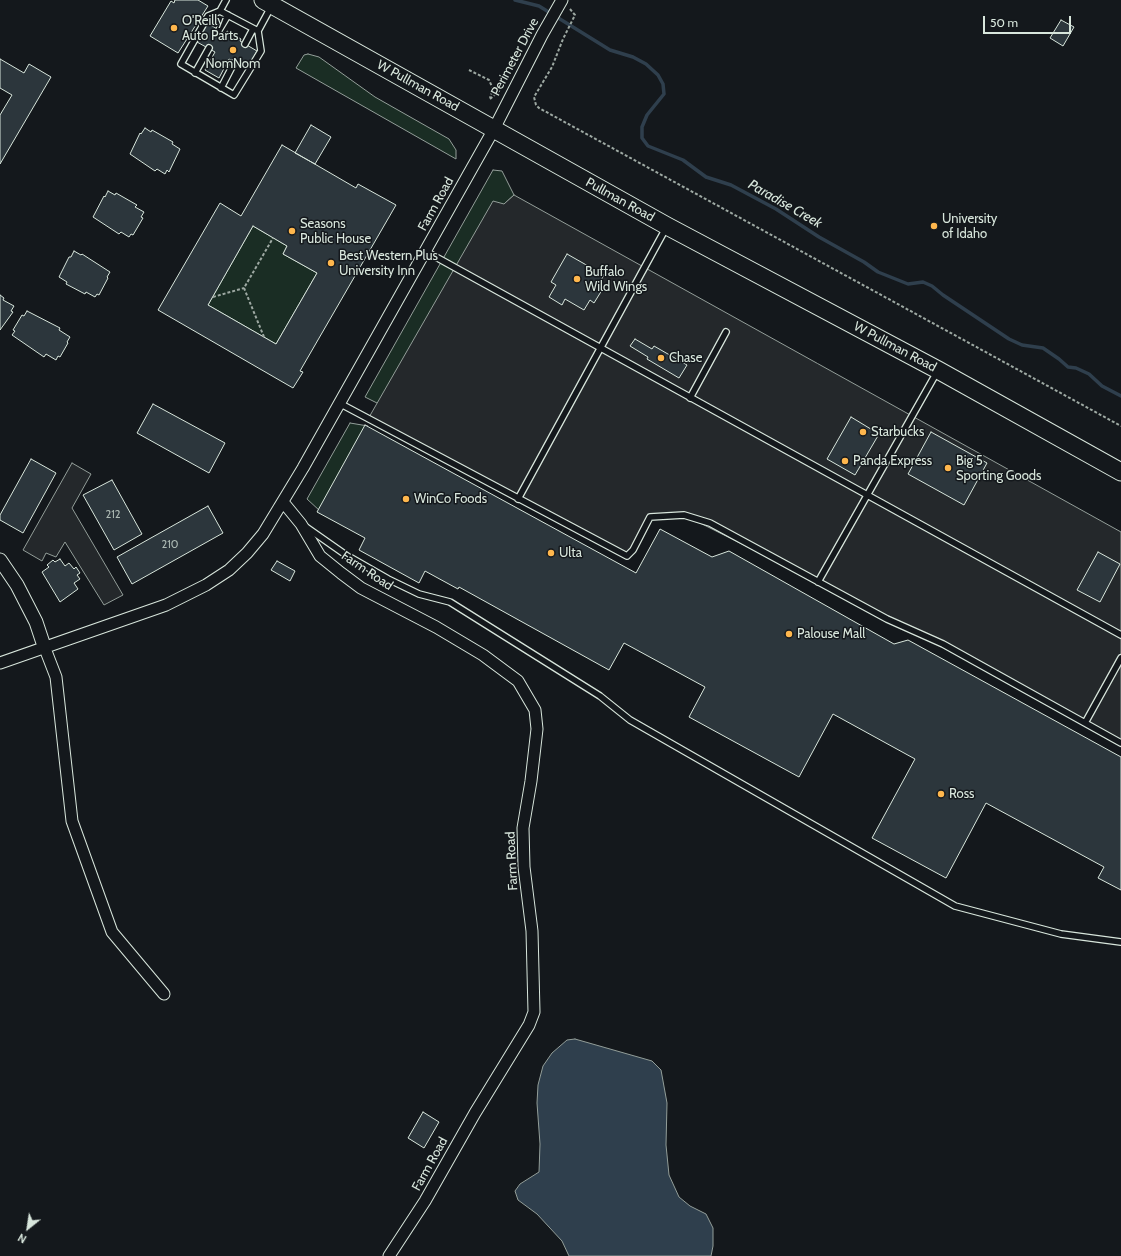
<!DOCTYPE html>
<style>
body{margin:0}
#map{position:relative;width:1121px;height:1256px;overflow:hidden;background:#14181c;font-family:Cabin,sans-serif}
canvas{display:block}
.north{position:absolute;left:8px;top:1208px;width:40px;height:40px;-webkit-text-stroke:3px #14181c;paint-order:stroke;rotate:210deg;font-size:11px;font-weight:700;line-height:16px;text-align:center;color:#d8e6dc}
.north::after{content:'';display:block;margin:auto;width:14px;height:18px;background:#d8e6dc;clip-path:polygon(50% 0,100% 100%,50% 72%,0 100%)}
.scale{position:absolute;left:983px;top:16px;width:88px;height:18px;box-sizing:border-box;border:2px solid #d8e6dc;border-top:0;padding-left:5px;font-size:12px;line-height:14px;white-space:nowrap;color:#d8e6dc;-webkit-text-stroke:3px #14181c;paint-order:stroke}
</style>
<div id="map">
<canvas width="1121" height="1256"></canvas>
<div class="north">N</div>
<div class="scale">50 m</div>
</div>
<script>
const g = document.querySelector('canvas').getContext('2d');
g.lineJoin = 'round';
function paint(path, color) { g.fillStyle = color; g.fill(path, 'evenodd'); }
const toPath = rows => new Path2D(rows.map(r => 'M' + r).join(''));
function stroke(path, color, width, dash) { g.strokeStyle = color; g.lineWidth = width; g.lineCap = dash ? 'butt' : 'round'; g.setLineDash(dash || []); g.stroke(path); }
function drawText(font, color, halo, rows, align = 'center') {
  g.font = font + ' Cabin,sans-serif'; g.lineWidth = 3; g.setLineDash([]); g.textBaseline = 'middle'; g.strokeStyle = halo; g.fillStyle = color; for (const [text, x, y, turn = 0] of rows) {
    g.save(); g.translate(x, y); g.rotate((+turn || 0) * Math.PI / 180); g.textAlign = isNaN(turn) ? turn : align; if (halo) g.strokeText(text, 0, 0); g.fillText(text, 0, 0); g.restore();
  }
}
const green = toPath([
 [308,54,319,57,375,97,449,139,456,150,456,159,296,68,304,55,308,54],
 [493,170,502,171,514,195,504,204,383,406,365,397,493,170],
 [253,226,287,246,283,254,317,273,276,344,208,305,253,226],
 [350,423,368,426,320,511,307,499,350,423]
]);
paint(green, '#1a2d24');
stroke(green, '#939e99', 1);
const parking = toPath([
 [514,195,1121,532,1121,743,997,675,818,582,684,515,650,517,627,556,368,419,493,201,504,204,514,195],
 [72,463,91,474,72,508,123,595,104,605,65,542,56,557,46,553,42,561,23,550,72,463]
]);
paint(parking, '#24282b');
stroke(parking, '#939e99', 1);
const water = toPath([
 [575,1039,652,1061,661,1070,667,1103,666,1145,669,1175,679,1197,690,1206,706,1214,713,1228,713,1246,711,1256,569,1256,562,1241,537,1214,518,1200,515,1191,520,1184,539,1172,540,1144,537,1103,538,1085,543,1066,552,1053,567,1040,575,1039]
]);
paint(water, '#2f3f4d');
stroke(water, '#939e99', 1);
stroke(toPath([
 [515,0,539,6,610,50,633,57,646,64,658,75,663,84,664,94,647,115,642,127,642,138,648,146,683,160,706,177,731,185,776,209,819,237,864,262,878,272,908,284,923,282,932,286,943,295,1009,339,1022,345,1043,348,1059,359,1068,367,1076,368,1089,374,1102,386,1121,396]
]), '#2f3f4d', 3.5);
const building = toPath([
 [175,0,198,0,208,6,178,53,150,36,171,1,174,3,175,0],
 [1061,20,1074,27,1063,46,1050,38,1061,20],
 [207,23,226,34,227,31,241,39,240,41,257,51,247,69,229,59,219,78,205,70,215,52,197,42,207,23],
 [0,59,24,73,29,64,51,77,0,164,0,115,12,95,0,88,0,59],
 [311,125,331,137,315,164,295,153,311,125],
 [145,128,151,132,152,130,173,142,172,144,180,149,169,172,167,170,165,174,157,169,155,171,130,154,140,133,141,134,145,128],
 [282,145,356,188,358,184,396,205,300,371,303,372,293,388,158,310,220,203,241,216,282,145],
 [253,226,287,246,283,254,317,273,276,344,208,305,253,226],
 [108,191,115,195,116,193,137,205,135,207,144,212,141,217,143,218,133,235,131,234,129,237,121,232,119,234,93,217,104,196,105,197,108,191],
 [74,251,81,255,82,254,110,272,107,277,108,278,99,295,97,294,95,297,86,292,85,294,66,284,67,282,59,277,69,257,71,257,74,251],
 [567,254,604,275,597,287,602,290,594,303,590,300,584,310,565,299,562,305,549,297,556,285,551,282,567,254],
 [0,295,4,298,3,300,14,306,11,311,13,312,0,330,0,295],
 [27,311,60,328,59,330,70,337,67,342,68,343,60,357,58,356,56,360,46,354,44,357,12,335,15,331,13,330,22,315,24,316,27,311],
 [635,339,652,349,654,346,687,365,679,378,647,359,648,357,630,346,635,339],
 [153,404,225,443,209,473,137,433,153,404],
 [851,417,879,434,855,475,827,459,851,417],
 [365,425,636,573,660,529,712,557,729,551,894,644,908,640,1121,757,1121,890,1098,878,1104,867,986,803,946,878,872,838,915,759,833,714,799,777,689,717,705,687,624,643,609,670,459,587,458,589,425,571,419,583,359,550,365,538,317,512,365,425],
 [931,432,987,463,964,505,908,474,931,432],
 [31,459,56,473,23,533,0,520,0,515,31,459],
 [112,480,142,534,114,550,83,495,112,480],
 [208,506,223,533,132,584,117,557,208,506],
 [1098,552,1120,564,1100,602,1077,590,1098,552],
 [60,559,65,566,69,563,74,569,76,567,80,573,77,575,80,579,74,583,78,589,60,602,42,572,49,567,47,565,53,560,55,562,60,559],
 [277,561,295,571,290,581,271,570,277,561],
 [423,1112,439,1122,424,1148,408,1138,423,1112]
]);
paint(building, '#2c363c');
stroke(building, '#d8e6dc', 1);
const service = toPath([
 [226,0,220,11,258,31,271,7],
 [220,11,208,16,181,64,234,95,261,51,258,31],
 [219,30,228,15],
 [245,44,253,29],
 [195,73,209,48],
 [221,88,234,63],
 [425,251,1121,635],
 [690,398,726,332],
 [339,403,627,556,633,550,650,517,684,515,710,523,887,619,943,644,1121,743],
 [518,499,666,228],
 [306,527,346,555,388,579,419,594,450,602,600,696,630,720,955,906,1061,934,1121,942],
 [818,582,937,372],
 [1085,723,1121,658]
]);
const minor = toPath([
 [283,502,301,524,320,556,341,573,361,588,436,627,483,655,518,681,535,710,537,729,531,781,523,828,524,867,532,931,534,1012,529,1025,475,1113,425,1201,389,1256],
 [44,646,56,677,72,821,112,932,164,994],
 [0,663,166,605,206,585,229,570,247,553,263,534,303,468,494,129,542,35,562,0]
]);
const tertiary = toPath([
 [0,560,17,585,36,622,44,646]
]);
const primary = toPath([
 [263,0,667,226,938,370,1121,472]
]);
stroke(service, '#d8e6dc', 8);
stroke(minor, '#d8e6dc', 13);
stroke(tertiary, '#d8e6dc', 15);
stroke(primary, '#d8e6dc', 19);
stroke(toPath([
 [570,9,575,15,563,39,552,67,534,97,536,105,539,108,1121,426],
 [469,70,489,80,493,89,490,98],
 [490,99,499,91,506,78],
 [213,297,244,288],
 [264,337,244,288,273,238]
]), '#9da8a2', 2, [3, 2]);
stroke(service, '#14181c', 5.5);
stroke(minor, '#14181c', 11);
stroke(tertiary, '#14181c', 13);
stroke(primary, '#14181c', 17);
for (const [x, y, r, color] of [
 [174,28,4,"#ffb74d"],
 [233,50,4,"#ffb74d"],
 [934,226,4,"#ffb74d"],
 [292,231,4,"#ffb74d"],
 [331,263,4,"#ffb74d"],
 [577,279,4,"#ffb74d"],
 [661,358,4,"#ffb74d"],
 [863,432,4,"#ffb74d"],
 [845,461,4,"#ffb74d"],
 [948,468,4,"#ffb74d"],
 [406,499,4,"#ffb74d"],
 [551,553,4,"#ffb74d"],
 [789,634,4,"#ffb74d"],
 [941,794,4,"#ffb74d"]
]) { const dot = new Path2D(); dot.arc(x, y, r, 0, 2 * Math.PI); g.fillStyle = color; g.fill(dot); stroke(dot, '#14181c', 1.5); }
drawText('11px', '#adbab4', null, [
 ["212",113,515],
 ["210",170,545]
]);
drawText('13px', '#d8e6dc', '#14181c', [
 ["O'Reilly",182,21],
 ["Auto Parts",182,36],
 ["NomNom",233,64,"center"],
 ["University",942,219],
 ["of Idaho",942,234],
 ["Seasons",300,224],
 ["Public House",300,239],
 ["Best Western Plus",339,256],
 ["University Inn",339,271],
 ["Buffalo",585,272],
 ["Wild Wings",585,287],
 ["Chase",669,358],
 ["Starbucks",871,432],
 ["Panda Express",853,461],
 ["Big 5",956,461],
 ["Sporting Goods",956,476],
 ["WinCo Foods",414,499],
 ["Ulta",559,553],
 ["Palouse Mall",797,634],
 ["Ross",949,794]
], 'left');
drawText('13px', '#d8e6dc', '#14181c', [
 ["Perimeter Drive",515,57,-62],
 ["W Pullman Road",418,86,29],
 ["Pullman Road",620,200,29],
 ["Farm Road",436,204,-61],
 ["W Pullman Road",895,347,28],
 ["Farm Road",367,571,34],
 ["Farm Road",512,861,-93],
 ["Farm Road",430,1164,-61]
]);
drawText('italic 14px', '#d8e6dc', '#14181c', [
 ["Paradise Creek",785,204,30]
]);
</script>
